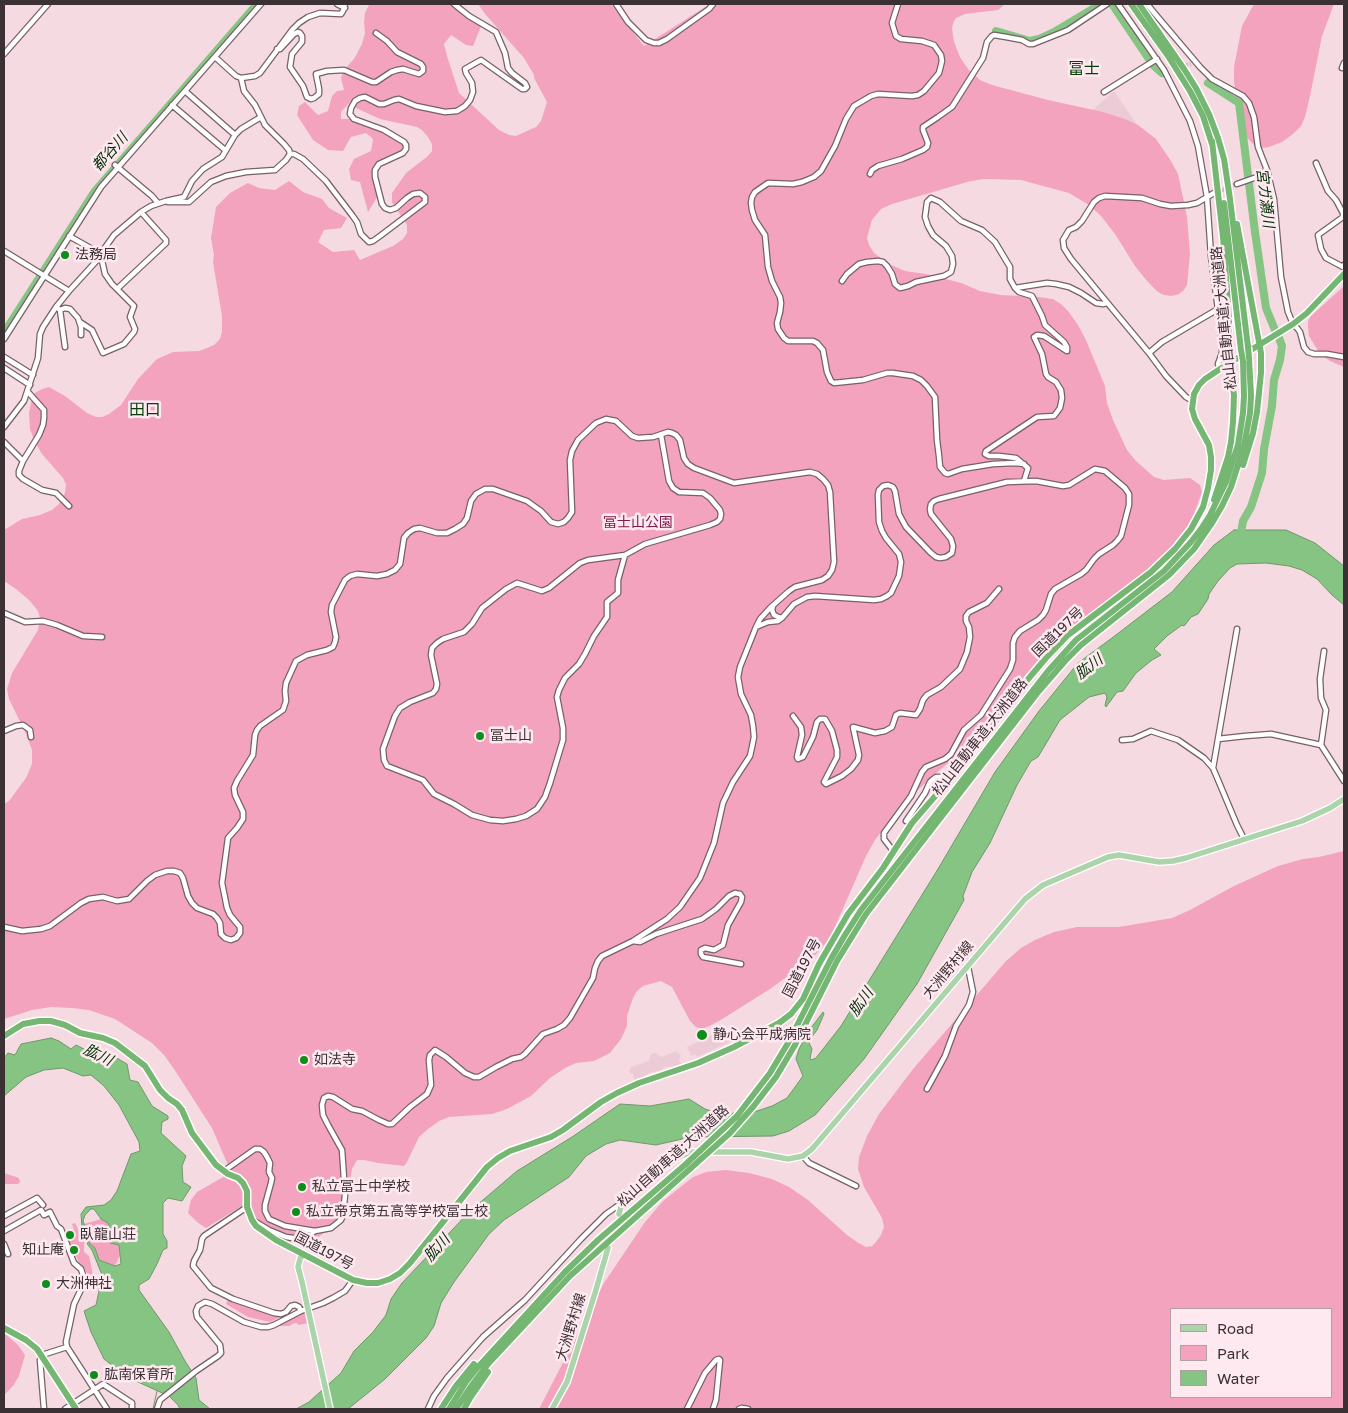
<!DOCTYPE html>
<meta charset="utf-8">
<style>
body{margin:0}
#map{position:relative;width:1348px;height:1413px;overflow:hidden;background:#f5dae2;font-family:"Golos Text",sans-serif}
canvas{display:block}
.frame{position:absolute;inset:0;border:5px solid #3b3034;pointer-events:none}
.legend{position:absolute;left:1170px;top:1308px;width:162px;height:90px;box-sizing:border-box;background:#ffe9f0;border:1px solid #b19fa5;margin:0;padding:6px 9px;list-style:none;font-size:15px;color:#3b3034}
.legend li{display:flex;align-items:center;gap:10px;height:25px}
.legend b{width:25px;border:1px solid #b19fa5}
</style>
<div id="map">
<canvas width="1348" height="1413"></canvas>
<div class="frame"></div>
<ul class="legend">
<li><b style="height:6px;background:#acd4aa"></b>Road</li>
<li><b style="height:14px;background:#f4a3bf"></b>Park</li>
<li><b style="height:14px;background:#85c482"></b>Water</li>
</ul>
</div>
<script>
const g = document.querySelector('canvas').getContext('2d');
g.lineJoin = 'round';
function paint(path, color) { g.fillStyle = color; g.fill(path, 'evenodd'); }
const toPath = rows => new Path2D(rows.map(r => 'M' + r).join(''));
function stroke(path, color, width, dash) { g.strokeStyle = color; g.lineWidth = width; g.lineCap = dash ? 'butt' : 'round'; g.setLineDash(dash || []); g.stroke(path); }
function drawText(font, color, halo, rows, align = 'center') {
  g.font = font + ' "Golos Text","Noto Sans JP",sans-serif'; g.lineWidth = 5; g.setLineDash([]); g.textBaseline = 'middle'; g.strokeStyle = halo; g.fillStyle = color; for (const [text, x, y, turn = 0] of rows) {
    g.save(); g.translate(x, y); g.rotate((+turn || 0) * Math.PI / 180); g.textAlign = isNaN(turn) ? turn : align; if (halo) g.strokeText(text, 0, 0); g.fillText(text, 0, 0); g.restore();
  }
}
paint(toPath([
 [1114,91,1148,141,1089,113],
 [723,1030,726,1035,729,1035,732,1041,697,1057,695,1054,691,1056,687,1047],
 [677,1051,678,1054,681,1054,679,1061,683,1065,677,1067,665,1067,661,1070,649,1073,641,1079,635,1081,633,1074,631,1074,629,1071,631,1067,649,1061,650,1056,653,1053,656,1053,661,1057]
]), '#eccbd6');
paint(toPath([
 [367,4,454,4,482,24,473,46,466,45,451,35,444,44,447,56,459,93,499,130,509,135,516,136,536,127,541,121,547,102,534,78,534,75,524,58,486,15,478,4,611,4,644,46,710,4,1005,4,998,10,965,14,956,18,954,21,952,28,954,42,960,57,968,69,980,80,992,85,1048,100,1103,112,1125,119,1138,125,1156,139,1171,161,1178,174,1181,188,1187,217,1190,254,1187,285,1184,290,1179,294,1171,296,1164,295,1158,292,1147,281,1135,266,1115,234,1101,216,1089,205,1069,193,1021,180,983,179,967,182,892,204,881,209,872,220,867,238,869,245,874,253,889,264,905,271,926,274,961,283,980,291,1001,295,1039,297,1053,299,1061,304,1068,311,1078,325,1086,340,1105,386,1107,403,1113,420,1127,450,1136,461,1154,477,1164,480,1190,478,1200,485,1202,492,1194,514,1186,533,1176,549,1167,562,1100,616,1068,637,995,722,979,737,935,774,901,806,875,840,866,856,831,936,821,949,811,959,770,989,719,1021,707,1027,701,1029,696,1027,690,1021,672,987,661,981,643,986,637,991,633,998,627,1016,627,1026,621,1039,610,1053,594,1061,576,1063,565,1068,550,1078,531,1096,507,1109,492,1114,449,1117,439,1121,428,1129,419,1137,407,1162,404,1166,378,1163,364,1160,357,1160,352,1169,347,1201,341,1215,330,1228,316,1239,304,1244,289,1243,269,1233,256,1223,243,1202,242,1206,206,1228,197,1222,188,1213,191,1200,197,1192,225,1176,234,1179,212,1128,174,1069,164,1055,152,1043,115,1019,89,1010,72,1008,51,1007,32,1010,4,1019,4,804,9,801,26,778,32,764,32,750,26,734,9,699,7,689,12,673,38,630,40,618,38,611,29,600,16,589,4,581,4,530,22,519,40,515,52,510,59,504,65,493,66,484,63,478,42,454,34,440,30,429,29,413,32,398,35,393,42,389,49,387,65,396,87,413,96,417,102,417,109,414,121,405,138,379,157,359,173,352,199,351,207,348,214,345,220,339,222,332,222,316,213,262,214,255,211,238,216,207,230,193,248,183,259,188,275,190,289,181,303,192,322,199,329,208,347,218,341,228,324,230,318,242,333,252,354,250,360,260,393,246,403,239,407,233,407,225,392,202,392,193,406,173,428,156,432,151,432,144,428,137,422,130,417,127,380,119,369,114,356,108,351,101,341,112,341,119,354,119,368,123,404,142,406,149,379,164,375,170,379,194,368,212,360,182,351,180,349,169,354,159,371,151,373,139,366,133,351,137,343,151,328,150,313,140,297,115,299,106,305,102,318,115,328,111,332,96,337,91,344,90,341,78,343,71,354,59,362,44,365,33,364,22,365,13,369,5],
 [1254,4,1334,4,1322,36,1310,96,1305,117,1301,126,1293,134,1282,142,1269,147,1262,148,1255,146,1245,135,1242,128,1240,120,1234,82,1234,67,1242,26],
 [1344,286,1344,367,1330,361,1320,354,1309,336,1308,327,1308,321,1311,316],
 [1344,851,1344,1409,539,1409,604,1283,645,1222,663,1201,693,1177,706,1172,726,1170,749,1173,772,1179,789,1187,808,1200,847,1235,857,1242,866,1247,872,1246,876,1242,881,1235,884,1227,882,1218,864,1187,858,1169,859,1157,867,1136,879,1114,913,1069,1006,961,1021,948,1035,940,1054,932,1077,927,1119,927,1172,918,1190,910,1234,886,1278,866,1303,859,1319,857],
 [1172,1309,1332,1309,1332,1397,1172,1397],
 [4,1173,19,1178,20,1182,18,1184,4,1184],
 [101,1219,109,1223,108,1229,111,1236,109,1237,119,1245,120,1255,115,1266,99,1260,95,1248,89,1243,88,1234,84,1227,84,1224],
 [75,1223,84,1241,84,1252,89,1256,93,1275,90,1277,79,1262,74,1252,76,1250,75,1248,72,1249,69,1241,74,1239,72,1234,74,1233,73,1231,74,1230,72,1224],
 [229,1297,255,1307,286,1314,285,1315,270,1322,261,1320,248,1317,226,1304],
 [306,1310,309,1323,298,1325,297,1323,292,1324,290,1326,276,1326],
 [4,1333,18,1345,25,1355,19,1376,13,1386,4,1395]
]), '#f4a3bf');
const water = toPath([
 [1234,530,1286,530,1315,543,1344,566,1344,605,1332,595,1317,579,1302,570,1289,566,1266,563,1237,564,1230,568,1218,581,1209,594,1208,599,1198,614,1191,617,1185,625,1183,626,1182,625,1167,636,1154,649,1161,655,1152,660,1136,673,1123,691,1117,692,1106,707,1105,705,1107,697,1105,693,1089,697,1060,720,1038,757,1031,761,1017,785,990,843,972,872,963,896,964,900,917,984,864,1059,815,1115,789,1131,773,1136,691,1137,656,1145,620,1140,606,1144,586,1156,569,1177,504,1220,489,1234,454,1282,441,1303,434,1326,426,1338,385,1379,348,1409,296,1409,309,1402,341,1373,354,1351,373,1332,386,1315,391,1299,402,1283,470,1211,517,1171,572,1137,620,1104,650,1106,689,1099,705,1109,721,1114,754,1112,772,1106,787,1098,803,1076,796,1059,799,1049,808,1032,823,1012,824,1014,817,1030,810,1039,809,1043,812,1049,810,1058,811,1060,816,1058,841,1026,938,869,995,772,1039,711,1078,663,1112,638,1172,592,1214,545,1234,530],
 [51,1038,59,1041,71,1049,76,1045,86,1050,90,1055,96,1048,106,1055,108,1053,127,1064,130,1080,138,1082,152,1106,168,1116,168,1119,162,1122,161,1133,186,1156,182,1166,183,1182,191,1187,182,1201,168,1198,163,1203,163,1234,167,1241,167,1248,163,1250,157,1264,149,1279,139,1285,139,1290,169,1332,185,1361,196,1378,199,1400,210,1409,180,1409,178,1405,169,1396,127,1377,104,1359,91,1332,84,1311,96,1305,99,1291,98,1279,102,1275,92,1250,88,1245,82,1227,81,1214,86,1207,104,1205,111,1200,117,1191,131,1154,140,1151,139,1142,119,1105,104,1086,91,1075,83,1076,63,1068,44,1070,26,1077,4,1096,4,1058,8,1053,15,1055,21,1044,51,1038],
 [91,1209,94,1209,101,1219,108,1223,110,1228,113,1230,114,1235,109,1237,110,1243,119,1245,121,1264,115,1266,99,1260,95,1248,89,1243,88,1234,83,1221,85,1215,91,1209]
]);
paint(water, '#85c482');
stroke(water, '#6f986b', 1);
stroke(toPath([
 [1239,103,1244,100],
 [153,1409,157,1391]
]), '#6f986b', 1);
stroke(toPath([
 [1112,4,1149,59],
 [996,31,1030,41,1039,39,1056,31,1101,4],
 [1153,65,1162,73],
 [1208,83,1239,103,1255,232,1266,308,1275,330],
 [4,333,95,191,257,4],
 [1240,539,1243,521,1251,507,1262,473,1264,449,1272,406,1274,380,1280,360,1282,346,1279,338]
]), '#85c482', 8);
stroke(toPath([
 [1171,69,1191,64],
 [1215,193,1237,184]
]), '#d0b8bf', 4.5, [4.5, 2]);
stroke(toPath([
 [610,1241,619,1214]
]), '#d0b8bf', 5.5, [5.5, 3]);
const minor = toPath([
 [337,4,345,8],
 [616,4,628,22,646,40,654,43,659,43,667,39,709,9,713,4],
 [898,4,892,23,896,36,901,39,922,41,934,45,941,55,942,61,939,73,924,91,918,95,912,96,878,94,871,96,854,106,846,119,835,146,821,171,814,177,802,182,793,184,768,183,755,192,752,197,751,203,752,210,755,220,765,235,768,267,772,281,780,297,781,303,780,312,777,323,778,329,784,338,788,341,813,341,817,343,823,350,827,372,831,381,834,383,863,380,887,373,893,373,913,376,921,380,927,386,935,397,937,440,939,456,940,467,945,473,948,474,962,469,993,464,1015,463,1024,464],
 [1118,4,1164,70,1190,121,1198,146,1207,197,1211,256,1222,340,1222,353,1218,364,1220,369],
 [1147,4,1156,15,1200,67,1212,79,1243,96,1249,103,1254,117,1258,147,1267,170,1274,199,1281,277,1288,312,1293,324,1297,328,1300,332,1304,347,1308,352,1314,354,1327,354,1344,357],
 [277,49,280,49,294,34,298,32,300,33,302,36,302,42,292,54,290,67,303,86,307,97,311,99,314,98,319,94,319,89,316,74,327,71,344,70,372,82,376,82,391,72,397,70,403,69,419,74,423,71,423,67,421,64,397,52,387,41,376,33],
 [4,54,48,4],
 [215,57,236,76,241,78,255,76,260,73,292,30,299,23,308,17,320,13,341,14,343,11,345,4],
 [1342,68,1344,63],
 [241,78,244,91,255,105,265,125,284,144,289,150,290,154],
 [185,91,235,135],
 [1104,92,1157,59],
 [172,105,225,150],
 [290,154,294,154,303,159,326,181,352,215,357,222,361,234,369,242,373,241,380,236,421,205,425,202,425,197,420,193,413,194,407,198,396,208,390,210,385,208,382,204,375,177,375,170,379,164,403,153,406,149,406,145,404,142,384,130,354,119,350,114,351,108,355,101,360,98,365,97,379,104,384,104,394,100,399,99,416,106,445,112,457,111,465,106,470,100,473,92,472,83,466,73,465,69,481,60,522,89,525,89,527,87,525,83,512,73,508,68,505,53,496,32,469,16,454,4],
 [1316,163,1328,191,1336,200,1343,213,1343,217,1318,235,1321,249,1326,258,1343,267,1344,265],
 [115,165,152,196,158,203],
 [870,174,872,170,878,166,902,159,923,150,927,147,928,143,923,130,923,127,938,117,952,107,983,58,987,42,992,36,994,35,1006,37,1022,40,1029,44,1033,44,1068,30,1107,4],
 [1237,184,1257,177,1267,170],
 [168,202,189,202,211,182,226,176,246,172,275,170,286,160,290,154],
 [69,236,101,254],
 [4,251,69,291],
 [842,281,847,274,859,264,867,262,878,261,883,262,887,266,892,274,895,284,900,288,908,286,916,282,944,276,951,272,953,264,952,256,946,246,933,235,928,226,925,217,927,202,931,198,940,202,961,221,982,230,995,242,1010,267,1010,279,1015,288,1019,292,1032,296,1042,316,1045,325,1064,342,1067,347,1067,351,1044,336,1037,335,1034,337,1042,354,1046,374,1048,377,1056,382,1061,390,1062,398,1060,408,1054,416,1037,417,986,451,985,454,989,456,999,456,1016,458,1028,468,1024,481],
 [1015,288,1047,283,1056,284,1069,287,1081,293,1096,303,1103,304,1107,303],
 [117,289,166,243,166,240,141,212],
 [56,307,60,310,65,347],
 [60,310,65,308,70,309,78,318,81,327,81,335],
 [80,322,92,330,103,353,124,344,134,332,135,329,130,317,134,306,112,284,105,274,101,256],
 [4,339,101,187,261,4],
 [1149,353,1162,342,1218,309],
 [4,357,33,375],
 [4,368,30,385],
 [1193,401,1186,397,1166,376,1149,353,1071,259,1064,248,1063,240,1069,230,1076,227,1082,221,1094,202,1099,198,1105,196,1142,198,1160,204,1171,206,1188,205,1197,203,1214,193],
 [4,427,24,401,38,358,40,334,43,327,56,307,69,291,101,256,104,249,114,235,141,212,151,206,166,201,184,197,192,181,203,169,222,157,235,135,241,129,261,117],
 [4,442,23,461,19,471,19,475,23,479,42,490,56,493,69,506],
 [23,461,39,435,43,425,44,418,44,410,28,392],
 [625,555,618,580,618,593,607,602,607,617,594,636,585,654,579,664,565,678,559,690,557,697,563,728,563,740,550,783,545,797,537,809,526,816,516,819,503,821,490,820,472,815,454,804,434,794,423,780,387,766,384,760,383,749,395,716,400,708,410,702,433,693,436,689,437,684,431,655,432,648,437,643,443,639,464,632,472,624,482,608,506,589,517,583,542,591,549,588,580,563,588,560,625,555,645,544,710,525,717,522,720,519,721,514,720,510,710,498,703,493,679,492,673,488,669,481,661,435],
 [773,606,772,610,774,615,778,617,782,618,794,604,807,597,815,596,874,600,881,599,887,596,891,593,899,576,901,562,899,554,886,538,882,531,879,522,878,495,879,490,883,486,888,485,893,487,895,491,899,514,906,527,931,553,936,557,940,558,946,557,952,553,953,546,951,539,931,514,930,509,931,504,934,501,939,499,1007,482,1036,481,1063,486,1069,485,1095,469,1105,471,1125,488,1129,494,1129,505,1121,536,1117,541,1113,545,1099,554,1094,559,1086,570,1081,574,1055,589,1051,594,1046,610,1043,615,1038,620,1020,631,1015,637,1013,643,1013,660,1010,669,981,715,964,730,951,754,945,759,926,767,922,772,911,796,884,833,884,839,894,852],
 [4,613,25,622,43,621,57,625,83,636,102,637],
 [1324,651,1320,679,1321,698,1326,710,1321,745,1344,781],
 [793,716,801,727,802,735,797,757,798,759,803,757,813,737,817,722,820,719,825,719,832,731,837,750,837,757,824,782,826,784,842,776,851,769,858,760,859,755,853,727,875,733,885,731,892,727,896,715,900,713,916,715,920,709,923,700,927,695,941,687,960,669,967,652,970,637,969,627,966,621,966,616,969,612,987,603,999,589],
 [4,731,16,726,23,725,30,730,31,737],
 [1218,739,1245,736,1271,734,1321,745],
 [1122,740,1133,739,1151,731,1178,740,1204,758,1213,768,1237,825,1244,839],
 [1213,768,1237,629],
 [906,821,925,793,930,782,932,780,936,777,942,777,949,780],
 [4,927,22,931,41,929,50,926,81,903,89,899,103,897,117,901,129,899,147,881,155,875,167,871,174,871,180,873,183,878,188,896,192,903,197,908,213,914,217,918,220,923,221,934,225,938,231,940,236,938,240,933,240,927,230,915,227,908,222,883,228,838,237,828,243,819,243,812,235,795,234,788,237,781,253,755,255,735,257,730,260,726,283,710,286,701,285,691,286,683,296,661,307,655,327,650,333,647,335,642,336,637,331,612,332,605,345,580,350,576,357,574,377,576,387,574,395,570,400,564,404,538,408,533,414,529,420,528,437,533,447,533,455,529,463,524,467,518,471,501,476,494,485,489,493,489,527,501,541,511,551,522,558,524,564,522,568,518,572,512,570,460,572,451,578,440,596,423,606,419,616,421,632,436,638,438,653,437,668,432,672,433,676,435,680,440,684,458,688,464,694,468,734,483,810,472,817,474,823,479,828,485,830,492,834,562,832,570,828,576,822,580,795,587,789,591,770,608,760,619,756,627,768,622,778,621,782,618],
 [633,941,640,942,656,934,702,919,716,909,729,896,735,893,740,894,742,897,741,902,728,925,723,945,714,950,705,948,701,950,701,954,703,957,741,964],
 [927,1089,945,1056,956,1026,969,1005,973,992,968,967],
 [803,1156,809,1163,856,1186],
 [224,1171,255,1149,260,1149,264,1152,267,1157,270,1163,269,1172,272,1178,271,1183,265,1205,265,1211,269,1219,285,1226,315,1231,331,1228,341,1220,343,1215,345,1195,343,1164,342,1150,328,1125,323,1115,322,1105,324,1098,328,1096,333,1097,352,1109,362,1111,379,1120,388,1124,392,1124,410,1107,427,1094,431,1085,429,1060,430,1055,435,1050,446,1057,465,1073,474,1077,479,1077,496,1067,512,1059,521,1057,525,1054,543,1034,557,1029,564,1025,570,1018,593,978,595,968,598,961,602,956,633,941,667,919,680,907,700,878,714,843,723,803,733,782,750,756,752,747,754,737,753,726,751,715,741,694,738,677,740,667,756,627],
 [247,1207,204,1236,202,1239,200,1250,194,1261,193,1266,211,1288,233,1299,274,1313,281,1314,286,1312,291,1306,295,1305,299,1307,301,1311],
 [4,1216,37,1198,43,1205],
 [254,1221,269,1230,286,1237,293,1238,308,1236,315,1231],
 [4,1231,41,1210,44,1215,50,1212,57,1226,61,1229,74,1263,81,1269,85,1281,74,1304,66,1342,67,1347,107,1409],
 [4,1244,8,1254],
 [44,1409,40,1360,42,1355,67,1347],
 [65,1409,103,1384,132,1403,132,1409],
 [157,1409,160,1400,196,1371,218,1356,221,1353,220,1345,197,1317,196,1311,198,1306,205,1302,212,1304,244,1322,261,1327,268,1327,274,1325,301,1311,323,1303,333,1298,345,1291,353,1280],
 [428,1409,434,1396,447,1378,483,1337,525,1300,581,1239,606,1214,616,1207,622,1204],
 [687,1409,705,1373,716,1360,719,1359,720,1360,716,1400,713,1409],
 [739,1409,742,1408,748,1409]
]);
const major = toPath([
 [619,1214,622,1204,626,1197,633,1190,676,1159,684,1155,693,1152,751,1152,788,1159,803,1156,812,1149,1025,899,1043,885,1108,857,1119,855,1159,862,1173,861,1186,858,1302,821,1330,808,1344,799],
 [302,1282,298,1267,300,1259,303,1254],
 [552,1409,567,1382,595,1293,608,1248]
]);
const highway = toPath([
 [1131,4,1168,56,1190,91,1203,116,1212,144],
 [1139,4,1184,69,1196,88,1209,114,1218,138,1224,159,1230,199,1248,347],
 [1212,141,1223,237,1229,318,1228,357,1234,395,1233,422,1231,442,1228,457,1214,500],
 [1224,203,1241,350],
 [1237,224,1261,353,1261,373,1257,412,1253,433,1243,465],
 [4,1036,23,1024,39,1021,51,1021,65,1025,80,1033,103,1038,115,1043,145,1066,160,1090,168,1098,177,1104,182,1110,192,1133,216,1165,228,1174,238,1178,243,1183,247,1191,247,1207,252,1220,256,1226,276,1240,353,1280,367,1283,378,1283,390,1279,400,1273,410,1263,487,1167,498,1158,510,1151,551,1137,563,1130,601,1102,617,1093,639,1083,698,1063,734,1047,779,1023,791,1014,803,999,819,964,848,914,883,868,912,823,962,765,1029,678,1046,658,1068,635,1151,572,1175,549,1191,529,1203,507,1208,488,1211,470,1211,457,1209,445,1195,419,1192,409,1194,394,1199,385,1205,379,1220,369,1293,324,1307,313,1344,274],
 [788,1043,831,959,845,935,861,910,1048,671,1076,640,1164,571,1191,542,1201,529,1210,515,1226,482,1238,445,1243,413,1244,396,1243,361],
 [795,1045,837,961,866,914,1039,691,1066,660,1081,645,1169,575,1194,549,1212,523,1222,506,1231,487,1244,446,1250,413,1251,396,1249,358],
 [4,1328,26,1340,37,1349,76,1409],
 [441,1409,456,1386,474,1364],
 [449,1409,466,1382,478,1367,565,1272,598,1240,686,1164],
 [456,1409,472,1385,488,1364,570,1276,691,1168],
 [464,1409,470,1398,488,1372]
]);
stroke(minor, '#776067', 7);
stroke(major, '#fff', 8);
stroke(highway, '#fff', 9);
stroke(minor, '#fff', 4.5);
stroke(major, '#acd4aa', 5.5);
stroke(highway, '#75b772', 6);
const majorBridge = toPath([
 [302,1282,330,1409]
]);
const highwayBridge = toPath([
 [1248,347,1249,358],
 [1241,350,1243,361],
 [686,1164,737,1116,770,1073,788,1043],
 [691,1168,730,1133,753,1107,776,1077,795,1045]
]);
stroke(majorBridge, '#fff', 8, []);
stroke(highwayBridge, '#fff', 9, []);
stroke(majorBridge, '#acd4aa', 5.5);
stroke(highwayBridge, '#75b772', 6);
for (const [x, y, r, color] of [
 [65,255,5,"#0d8d19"],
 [480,736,5,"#0d8d19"],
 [702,1035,6,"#0d8d19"],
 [304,1060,5,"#0d8d19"],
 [302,1187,5,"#0d8d19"],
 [296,1212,5,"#0d8d19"],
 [70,1235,5,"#0d8d19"],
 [74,1250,5,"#0d8d19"],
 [46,1284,5,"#0d8d19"],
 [94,1375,5,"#0d8d19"]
]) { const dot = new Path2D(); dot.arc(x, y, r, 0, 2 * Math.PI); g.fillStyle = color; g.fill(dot); stroke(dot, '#ffe9f0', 2); }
drawText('14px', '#3b3034', '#ffe9f0', [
 ["法務局",75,255],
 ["冨士山",490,736],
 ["静心会平成病院",713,1035],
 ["如法寺",314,1060],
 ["私立冨士中学校",312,1187],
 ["私立帝京第五高等学校冨士校",306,1212],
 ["臥龍山荘",80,1235],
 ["知止庵",64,1250,"right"],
 ["大洲神社",56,1284],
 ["肱南保育所",104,1375]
], 'left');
drawText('14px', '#3b3034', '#ffe9f0', [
 ["松山自動車道;大洲道路",1224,318,-96],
 ["国道197号",1058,632,-44],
 ["松山自動車道;大洲道路",980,737,-52],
 ["国道197号",802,968,-62],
 ["大洲野村線",948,970,-50],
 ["松山自動車道;大洲道路",673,1156,-42],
 ["国道197号",324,1251,28],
 ["大洲野村線",571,1327,-73]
]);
drawText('14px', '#821a4b', '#ffe9f0', [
 ["冨士山公園",638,523]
]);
drawText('italic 15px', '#053307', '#ffe9f0', [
 ["都谷川",110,152,-49],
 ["宮ガ瀬川",1265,198,83],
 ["肱川",1089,667,-37],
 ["肱川",861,1002,-55],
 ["肱川",98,1055,26],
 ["肱川",437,1248,-48]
]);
drawText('16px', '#063f09', '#ffe9f0', [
 ["冨士",1084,69],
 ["田口",145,410]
]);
</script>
